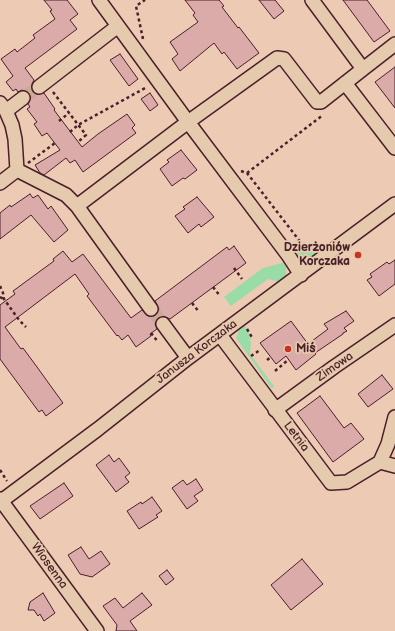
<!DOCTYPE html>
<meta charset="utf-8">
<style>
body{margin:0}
canvas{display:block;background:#eccab4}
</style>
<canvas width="395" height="631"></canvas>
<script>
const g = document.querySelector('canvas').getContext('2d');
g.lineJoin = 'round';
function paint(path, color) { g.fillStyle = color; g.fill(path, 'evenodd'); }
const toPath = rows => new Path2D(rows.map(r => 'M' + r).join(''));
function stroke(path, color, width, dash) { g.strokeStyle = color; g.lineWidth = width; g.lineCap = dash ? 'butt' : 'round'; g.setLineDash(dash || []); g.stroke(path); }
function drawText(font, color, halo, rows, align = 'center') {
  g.font = font + ' "Balsamiq Sans",sans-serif'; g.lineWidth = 3.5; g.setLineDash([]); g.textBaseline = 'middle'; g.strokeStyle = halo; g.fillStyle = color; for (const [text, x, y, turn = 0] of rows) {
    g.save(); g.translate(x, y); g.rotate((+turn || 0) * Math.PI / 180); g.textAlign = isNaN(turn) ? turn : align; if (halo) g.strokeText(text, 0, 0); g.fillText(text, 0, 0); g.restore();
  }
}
paint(toPath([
 [321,243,321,249,313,257,302,257,294,255],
 [286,262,286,277,280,282,268,279,231,306,224,297,263,268],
 [245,326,252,338,249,340,251,342,250,354,274,386,272,389,236,338,239,330]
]), '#99dca7');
const building = toPath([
 [44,0,67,0,78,14,70,20,77,29,25,68,34,80,32,84,32,92,36,94,44,93,55,109,54,110,82,147,98,134,127,114,135,125,132,128,136,133,83,172,75,160,70,163,66,158,44,175,40,173,35,165,60,150,47,133,42,136,34,124,37,122,27,109,30,107,28,104,31,97,29,93,22,90,18,92,16,89,13,91,6,82,13,76,1,59,15,49,17,52,35,38,33,35,55,19,50,11,52,10,44,0],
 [185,0,219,0,224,6,222,7,238,28,239,27,259,53,237,69,224,52,222,54,214,43,180,71,172,59,178,54,170,42,198,22,193,15,195,13,185,0],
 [259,0,275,0,284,11,274,19,259,0],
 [343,0,367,0,390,31,374,42,343,0],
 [120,54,138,79,129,86,110,60,120,54],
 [395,67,395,108,375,82,395,67],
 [150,93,158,105,150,111,141,99,150,93],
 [181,150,197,170,185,179,183,178,172,186,160,169,169,162,167,160,181,150],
 [30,194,33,198,38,195,48,209,51,206,68,230,54,242,31,215,0,239,0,213,10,205,11,207,30,194],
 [197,197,214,217,201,227,199,224,188,233,175,216,185,209,183,207,197,197],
 [234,246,246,263,170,319,163,316,158,318,155,324,157,329,150,334,151,336,136,347,128,335,122,340,118,335,117,336,87,296,89,294,75,274,5,327,21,349,23,348,37,367,63,403,46,416,42,410,39,412,0,359,0,305,15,294,13,291,54,261,53,259,63,251,72,262,83,254,131,318,142,310,148,316,155,316,158,313,159,309,155,301,227,247,229,250,234,246],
 [395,260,395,284,379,296,367,280,372,277,370,274,387,262,389,264,395,260],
 [346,311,354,321,344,328,347,331,343,333,343,334,315,353,316,354,296,370,286,356,276,364,260,343,291,321,308,344,328,329,324,324,346,311],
 [382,375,393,389,368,407,358,394,382,375],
 [320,396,344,428,351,423,364,439,333,462,297,413,320,396],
 [109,455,114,462,119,458,130,473,125,477,129,482,116,492,96,465,109,455],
 [196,479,203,490,194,496,198,501,187,509,172,488,183,480,187,485,196,479],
 [64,483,73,496,40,519,30,506,64,483],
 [152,497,162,511,156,515,158,517,139,529,127,511,141,502,142,504,152,497],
 [81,547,89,559,101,551,110,564,92,577,80,574,68,555,81,547],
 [302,559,323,584,291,610,271,585,302,559],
 [167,570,174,579,166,585,159,576,167,570],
 [43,593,55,613,44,621,40,614,38,616,34,610,28,610,30,602,43,593],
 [142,593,152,605,130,621,137,631,116,631,117,625,103,606,115,598,123,608,142,593]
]);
paint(building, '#daaba8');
stroke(building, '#4a1f2b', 1);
stroke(toPath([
 [23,98,39,87],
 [151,309,163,324]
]), '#cca899', 13, [13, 6]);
const minor = toPath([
 [99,0,188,122,288,255,301,275],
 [312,0,363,69,395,44],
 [345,83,395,148],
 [39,87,118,26],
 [0,103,6,111,12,125,15,139,17,170],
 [6,111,23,98],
 [0,183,17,170,66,195,77,206],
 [151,309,77,206,188,122,277,58,284,59,317,102,321,102,363,69],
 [163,324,188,358],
 [220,335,331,483,347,482,380,462,395,466],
 [275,410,334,367,395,325],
 [380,462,388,444,395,417],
 [0,499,97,631],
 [0,502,98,429,188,358,395,204]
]);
stroke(minor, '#4a1f2b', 16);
stroke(toPath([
 [143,39,136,6,145,0],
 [53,92,86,135,78,142],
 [59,121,69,113],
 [70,132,78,125,147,87],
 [28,163,55,143],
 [241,171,247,173,302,244],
 [247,173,323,115],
 [234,268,242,279],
 [0,286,3,293,4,299,19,320,26,327],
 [213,287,220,296],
 [0,297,4,299],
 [192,303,199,312],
 [247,329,253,339],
 [151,333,158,342],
 [251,356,260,350],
 [267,360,271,357],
 [275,371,288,360],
 [0,470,7,481]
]), '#4a1f2b', 2.5, [3, 3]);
stroke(minor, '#e6caad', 13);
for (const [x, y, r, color] of [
 [358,255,4,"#c8321e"],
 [288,349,4,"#c8321e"]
]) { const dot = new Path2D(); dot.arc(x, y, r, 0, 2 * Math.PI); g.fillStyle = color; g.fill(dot); stroke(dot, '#e6caad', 1.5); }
drawText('bold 12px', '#4a1f2b', '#e6caad', [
 ["Dzierżoniów",350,248],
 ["Korczaka",350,262],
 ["Miś",296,349,"left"]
], 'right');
drawText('12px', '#4a1f2b', '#e6caad', [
 ["Janusza Korczaka",197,352,-37],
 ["Zimowa",335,367,-35],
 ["Letnia",296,437,53],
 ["Wiosenna",49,566,54]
]);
</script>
